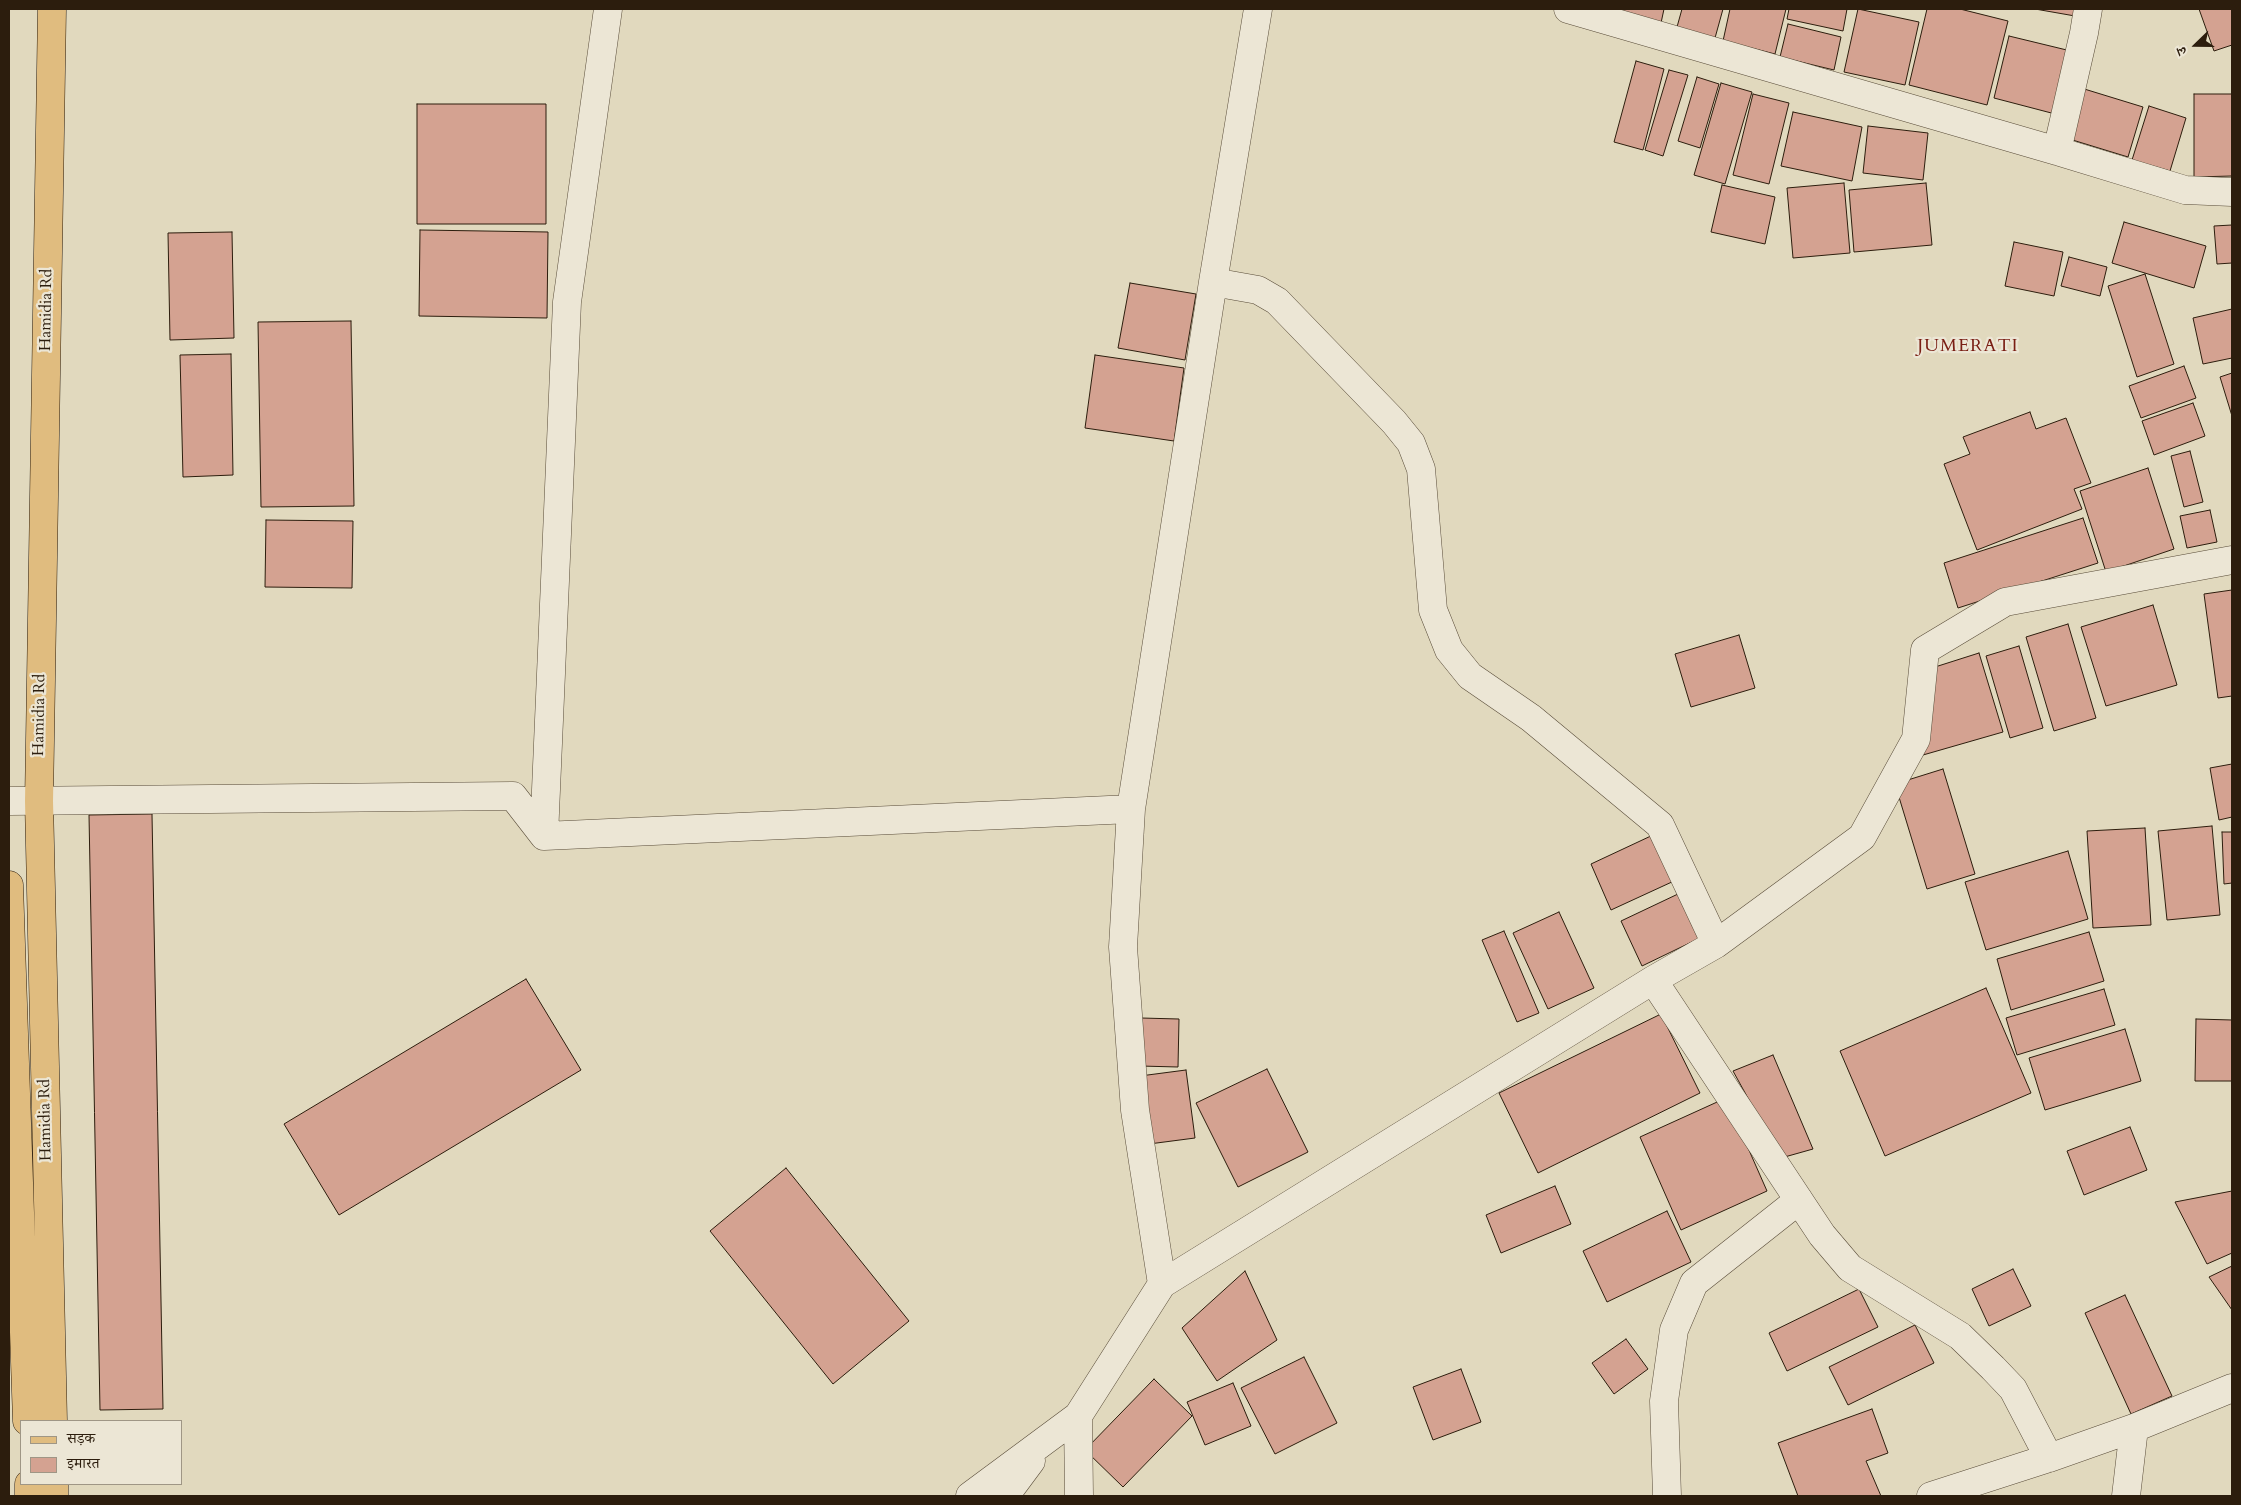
<!DOCTYPE html>
<meta charset="utf-8">
<style>
body{margin:0}
#map{position:relative;width:2241px;height:1505px;overflow:hidden;background:#e1d9be;font-family:Cardo,"Noto Serif Devanagari",serif}
canvas{display:block}
.frame{position:absolute;inset:0;border:10px solid #2c1d0d;pointer-events:none}
.legend{position:absolute;left:20px;top:1420px;width:162px;height:65px;box-sizing:border-box;background:#ece6d5;border:1px solid #9f9685;margin:0;padding:6px 9px;list-style:none;font-size:15px;color:#2c1d0d}
.legend li{display:flex;align-items:center;gap:10px;height:25px}
.legend b{width:25px;border:1px solid #9f9685}
.north{position:absolute;left:2171px;top:20px;width:50px;height:50px;-webkit-text-stroke:4px #ece6d5;paint-order:stroke;rotate:248deg;font-size:14px;font-weight:700;line-height:20px;text-align:center;color:#2c1d0d}
.north::after{content:'';display:block;margin:auto;width:18px;height:22px;background:#2c1d0d;clip-path:polygon(50% 0,100% 100%,50% 72%,0 100%)}
</style>
<div id="map">
<canvas width="2241" height="1505"></canvas>
<div class="frame"></div>
<ul class="legend">
<li><b style="height:6px;background:#e0bc7f"></b>सड़क</li>
<li><b style="height:14px;background:#d4a291"></b>इमारत</li>
</ul>
<div class="north">उ</div>
</div>
<script>
const g = document.querySelector('canvas').getContext('2d');
g.lineJoin = 'round';
function paint(path, color) { g.fillStyle = color; g.fill(path, 'evenodd'); }
const toPath = rows => new Path2D(rows.map(r => 'M' + r).join(''));
function stroke(path, color, width, dash) { g.strokeStyle = color; g.lineWidth = width; g.lineCap = dash ? 'butt' : 'round'; g.setLineDash(dash || []); g.stroke(path); }
function drawText(font, color, halo, rows, align = 'center') {
  g.font = font + ' Cardo,serif'; g.lineWidth = 4.5; g.setLineDash([]); g.textBaseline = 'middle'; g.strokeStyle = halo; g.fillStyle = color; for (const [text, x, y, turn = 0] of rows) {
    g.save(); g.translate(x, y); g.rotate((+turn || 0) * Math.PI / 180); g.textAlign = isNaN(turn) ? turn : align; if (halo) g.strokeText(text, 0, 0); g.fillText(text, 0, 0); g.restore();
  }
}
const building = toPath([
 [1624,9,1664,9,1661,23,1623,14,1624,9],
 [1682,9,1723,9,1715,38,1677,27,1682,9],
 [1730,9,1786,9,1775,54,1723,41,1730,9],
 [1789,9,1847,9,1843,31,1787,19,1789,9],
 [1858,9,1919,22,1905,85,1844,72,1858,9],
 [1927,9,1960,9,2008,21,1987,105,1909,85,1927,9],
 [2035,9,2076,9,2075,16,2035,9],
 [2199,9,2232,9,2232,45,2214,51,2199,9],
 [1788,24,1841,37,1834,70,1780,57,1788,24],
 [2009,36,2075,52,2059,115,1994,98,2009,36],
 [1636,61,1664,69,1643,150,1614,142,1636,61],
 [1669,70,1688,75,1663,156,1645,150,1669,70],
 [1697,77,1719,84,1700,148,1678,141,1697,77],
 [1721,83,1752,92,1725,184,1694,175,1721,83],
 [2081,88,2143,107,2128,157,2066,138,2081,88],
 [1753,94,1789,103,1769,184,1733,175,1753,94],
 [2194,94,2232,94,2232,176,2194,177,2194,94],
 [417,104,546,104,546,224,417,224,417,104],
 [2149,106,2186,118,2170,171,2132,160,2149,106],
 [1793,112,1862,127,1852,181,1781,166,1793,112],
 [1868,126,1928,133,1923,180,1863,173,1868,126],
 [1844,183,1850,253,1793,258,1787,188,1844,183],
 [1926,183,1932,245,1854,252,1849,190,1926,183],
 [1722,185,1775,197,1765,244,1711,232,1722,185],
 [2124,222,2206,246,2194,288,2112,263,2124,222],
 [2232,225,2232,263,2217,264,2214,226,2232,225],
 [420,230,548,232,547,318,419,316,420,230],
 [232,232,234,338,170,340,168,233,232,232],
 [2014,242,2063,252,2054,296,2005,286,2014,242],
 [2069,257,2107,267,2100,296,2061,286,2069,257],
 [2145,274,2174,364,2137,377,2108,286,2145,274],
 [1130,283,1196,294,1185,360,1118,348,1130,283],
 [2232,309,2232,358,2203,364,2193,318,2232,309],
 [351,321,354,506,261,507,258,322,351,321],
 [231,354,233,475,183,477,180,355,231,354],
 [1095,355,1184,368,1174,441,1085,428,1095,355],
 [2184,366,2196,398,2141,418,2129,386,2184,366],
 [2232,373,2232,416,2220,377,2232,373],
 [2193,403,2205,436,2154,455,2142,421,2193,403],
 [2030,412,2036,429,2066,418,2091,483,2074,489,2082,509,1977,550,1944,464,1970,454,1963,437,2030,412],
 [2190,451,2203,502,2184,507,2171,456,2190,451],
 [2148,468,2174,549,2106,572,2080,491,2148,468],
 [2210,510,2217,542,2187,548,2180,516,2210,510],
 [2083,518,2098,563,1958,608,1944,563,2083,518],
 [266,520,353,521,352,588,265,587,266,520],
 [2232,590,2232,696,2218,698,2204,594,2232,590],
 [2153,605,2177,685,2106,706,2081,627,2153,605],
 [2068,624,2096,718,2054,731,2026,637,2068,624],
 [1739,635,1755,688,1691,707,1675,654,1739,635],
 [2019,646,2043,728,2010,738,1986,656,2019,646],
 [1979,653,2003,732,1923,755,1935,667,1979,653],
 [2232,764,2232,817,2219,820,2210,768,2232,764],
 [1943,769,1975,874,1927,889,1895,784,1943,769],
 [152,814,163,1409,100,1410,89,815,152,814],
 [2212,826,2220,915,2167,920,2158,831,2212,826],
 [2145,828,2151,925,2093,928,2087,831,2145,828],
 [2222,832,2232,832,2232,883,2224,884,2222,832],
 [1653,835,1674,881,1611,910,1591,864,1653,835],
 [2068,851,2088,919,1986,950,1965,882,2068,851],
 [1678,894,1700,938,1642,966,1621,921,1678,894],
 [1559,912,1594,988,1548,1009,1513,933,1559,912],
 [1504,931,1539,1013,1517,1022,1482,940,1504,931],
 [2089,932,2104,981,2011,1010,1997,959,2089,932],
 [526,979,581,1070,339,1215,284,1124,526,979],
 [1986,988,2031,1093,1885,1156,1840,1051,1986,988],
 [2104,989,2115,1025,2017,1055,2006,1018,2104,989],
 [1661,1014,1700,1093,1538,1173,1499,1093,1661,1014],
 [1141,1018,1179,1019,1178,1067,1140,1066,1141,1018],
 [2196,1019,2232,1020,2232,1081,2195,1081,2196,1019],
 [2125,1029,2141,1081,2045,1110,2029,1058,2125,1029],
 [1773,1055,1813,1149,1781,1158,1733,1071,1773,1055],
 [1267,1069,1308,1152,1238,1187,1196,1103,1267,1069],
 [1186,1070,1195,1138,1149,1144,1140,1076,1186,1070],
 [1726,1098,1767,1191,1681,1230,1640,1137,1726,1098],
 [2130,1127,2147,1170,2084,1195,2067,1151,2130,1127],
 [786,1168,909,1321,833,1384,710,1231,786,1168],
 [1555,1186,1571,1224,1501,1253,1486,1215,1555,1186],
 [2232,1191,2232,1253,2207,1264,2175,1202,2232,1191],
 [1667,1211,1691,1262,1607,1302,1583,1251,1667,1211],
 [2232,1266,2232,1310,2209,1277,2232,1266],
 [2013,1269,2031,1306,1989,1326,1972,1289,2013,1269],
 [1245,1271,1277,1340,1217,1381,1182,1328,1245,1271],
 [1859,1289,1878,1327,1787,1371,1769,1333,1859,1289],
 [2125,1295,2172,1396,2131,1414,2085,1313,2125,1295],
 [1915,1325,1934,1363,1848,1405,1829,1367,1915,1325],
 [1626,1339,1648,1369,1614,1394,1592,1363,1626,1339],
 [1304,1357,1337,1423,1275,1454,1241,1388,1304,1357],
 [1461,1369,1481,1422,1433,1440,1413,1387,1461,1369],
 [1154,1379,1192,1416,1123,1487,1085,1450,1154,1379],
 [1233,1383,1251,1426,1205,1445,1187,1402,1233,1383],
 [1872,1409,1888,1453,1866,1461,1881,1496,1798,1496,1778,1443,1872,1409]
]);
paint(building, '#d4a291');
stroke(building, '#2c1d0d', 1);
const minor = toPath([
 [1568,9,2057,151,2185,190,2232,192],
 [2057,151,2084,33,2088,9],
 [1213,282,1258,290,1277,301,1394,422,1411,443,1421,469,1433,610,1449,650,1470,676,1531,718,1660,825,1716,944],
 [9,801,513,796,544,836,1131,809],
 [544,836,567,302,608,9],
 [1653,980,1822,1235,1850,1268,1960,1336,1993,1368,2013,1389,2049,1458],
 [1162,1284,1653,980,1716,944,1862,837,1916,739,1925,650,2005,602,2232,560],
 [1078,1416,1079,1496],
 [970,1496,1078,1416,1162,1284,1135,1110,1123,947,1131,809,1213,282,1258,9],
 [1005,1496,1031,1461],
 [1667,1496,1664,1401,1674,1330,1694,1283,1799,1200],
 [1931,1496,2049,1458,2134,1428,2232,1388],
 [2126,1496,2134,1428]
]);
const major = toPath([
 [52,9,39,801,53,1421],
 [9,885,27,1421],
 [29,1484,29,1496],
 [54,1484,54,1496]
]);
stroke(minor, '#594c39', 29);
stroke(major, '#2c1d0d', 29);
stroke(minor, '#ece6d5', 28);
stroke(major, '#e0bc7f', 28);
drawText('16px', '#2c1d0d', '#ece6d5', [
 ["Hamidia Rd",47,310,-89],
 ["Hamidia Rd",40,715,-89],
 ["Hamidia Rd",46,1120,-91]
]);
g.letterSpacing = '1px';
drawText('18px', '#7a1f14', '#ece6d5', [
 ["JUMERATI",1968,347]
]);
g.letterSpacing = '0px';
</script>
